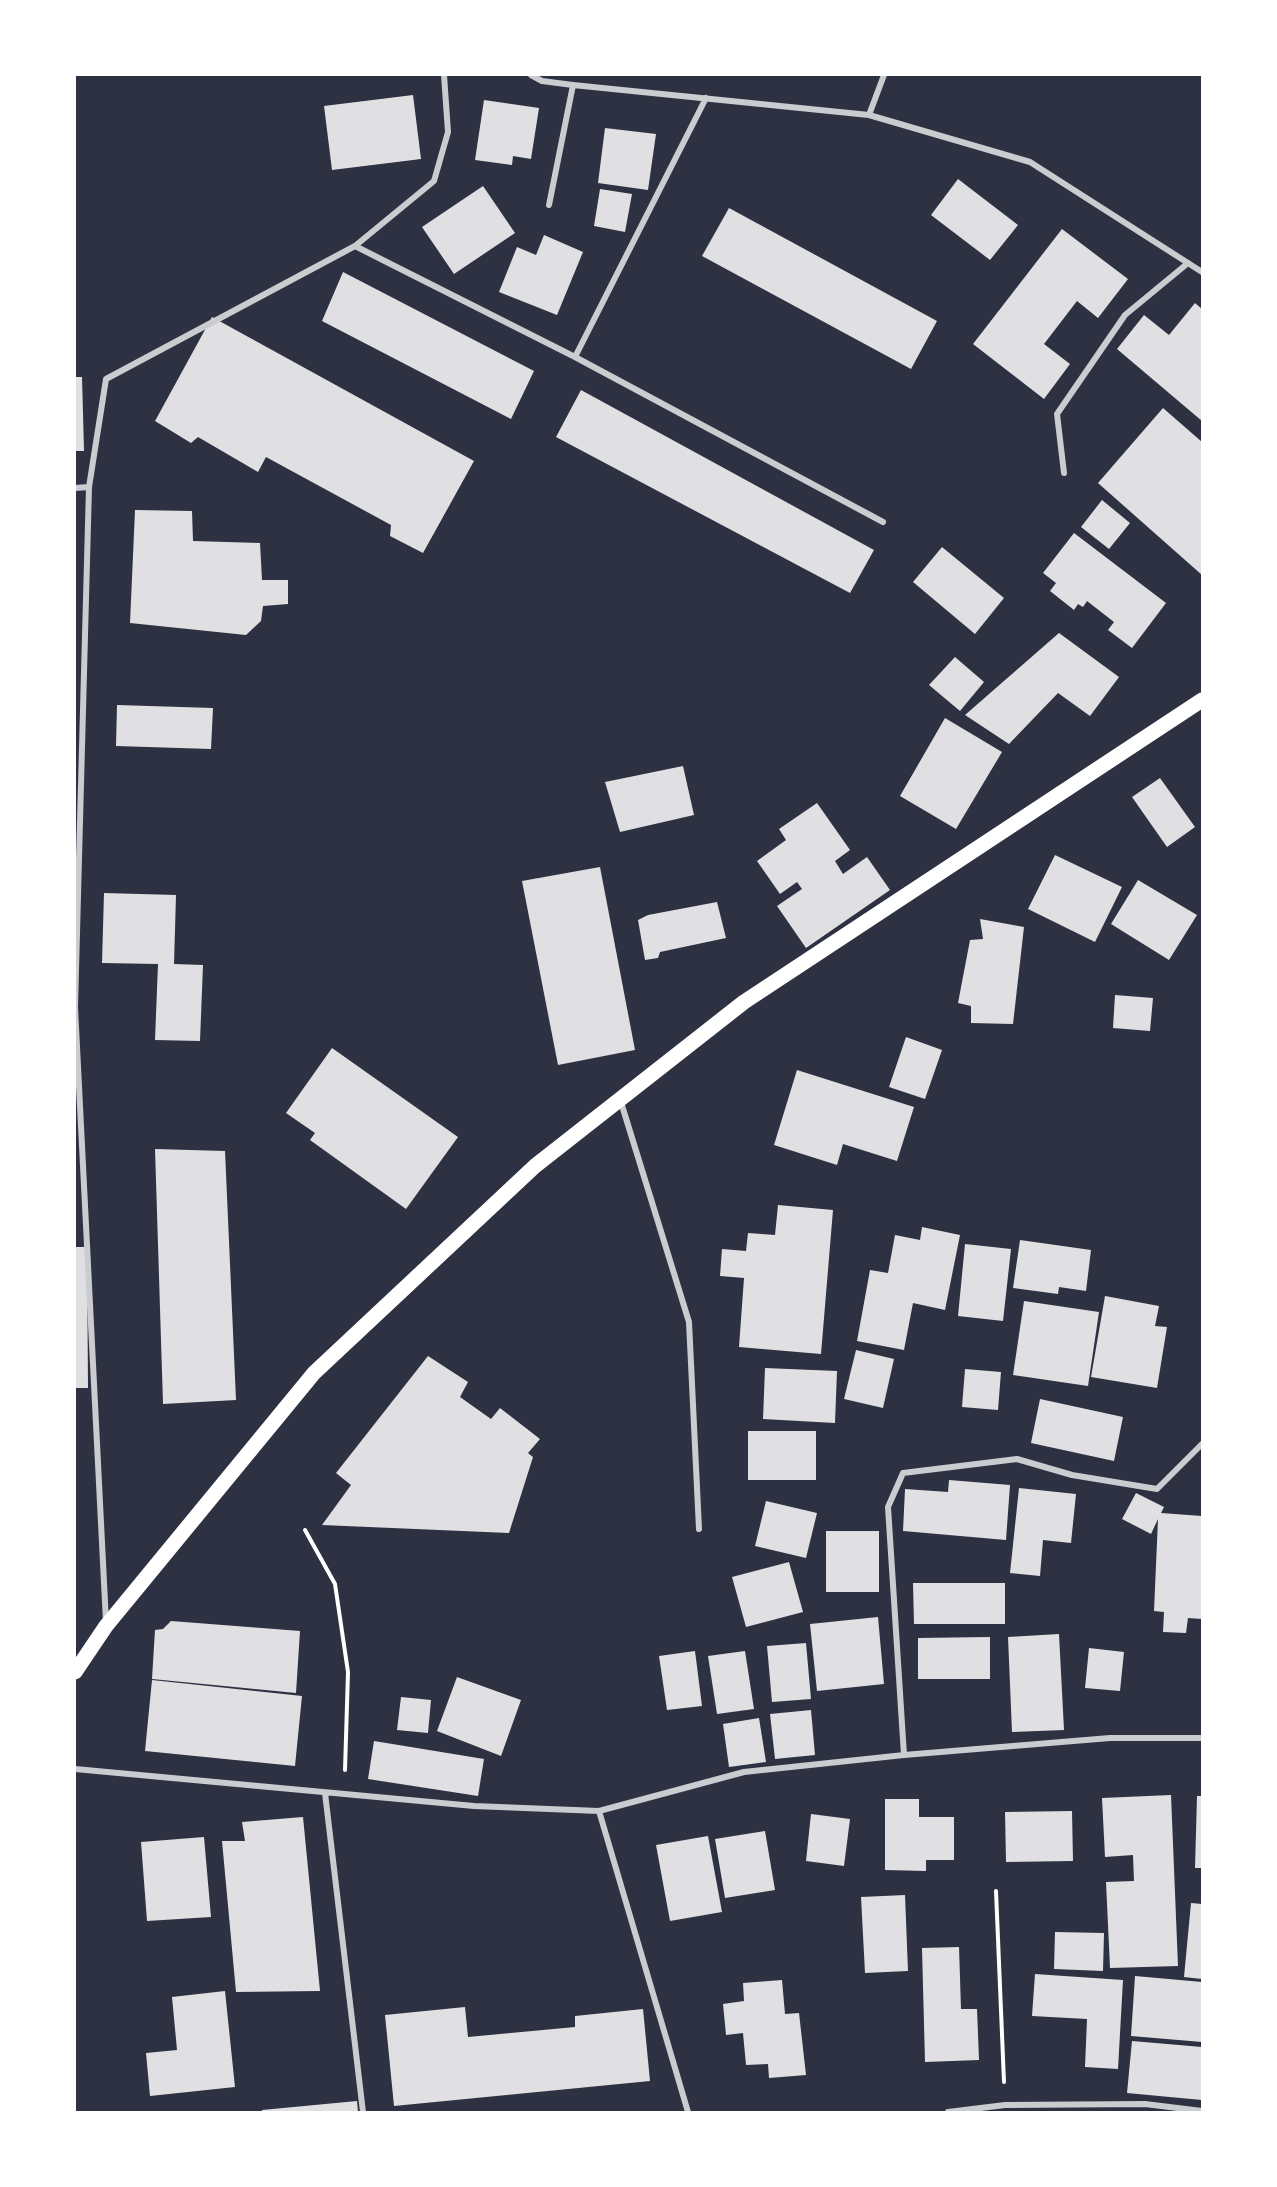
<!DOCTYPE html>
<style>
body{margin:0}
#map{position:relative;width:1277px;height:2187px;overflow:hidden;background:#2d3142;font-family:"PT Sans",sans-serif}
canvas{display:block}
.frame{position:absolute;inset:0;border:76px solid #fff;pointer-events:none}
</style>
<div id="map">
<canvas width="1277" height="2187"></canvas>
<div class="frame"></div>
</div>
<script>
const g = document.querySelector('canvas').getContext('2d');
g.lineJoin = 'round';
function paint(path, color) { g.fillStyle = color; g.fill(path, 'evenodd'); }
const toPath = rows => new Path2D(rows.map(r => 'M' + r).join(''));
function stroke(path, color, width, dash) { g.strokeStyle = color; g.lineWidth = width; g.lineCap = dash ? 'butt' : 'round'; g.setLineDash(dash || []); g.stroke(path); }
paint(toPath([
 [413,95,421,159,332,170,324,106],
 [484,100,539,108,531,159,513,156,512,165,475,160],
 [605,128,656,134,648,190,598,183],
 [958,179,1018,225,990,260,931,215],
 [483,186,515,233,454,274,422,227],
 [600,189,632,194,625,232,594,226],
 [729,208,937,321,911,369,702,256],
 [1062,229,1128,279,1098,318,1077,301,1044,344,1070,364,1044,399,973,344],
 [544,235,583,252,557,315,499,292,517,247,536,255],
 [343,272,534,371,511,419,322,321],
 [1195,303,1202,309,1202,421,1117,349,1144,315,1169,335],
 [212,317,474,461,423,553,390,536,391,525,266,457,258,472,198,437,191,443,155,421],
 [75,377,82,377,84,451,75,451],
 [581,390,874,550,850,593,556,437],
 [1163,408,1202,442,1202,575,1098,483],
 [1102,500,1130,523,1109,549,1081,527],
 [135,510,192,511,193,541,260,543,262,580,288,580,288,604,263,606,261,621,246,635,130,623],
 [1074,533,1166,603,1132,648,1108,630,1114,622,1087,601,1083,607,1078,604,1074,610,1050,591,1056,583,1043,573],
 [942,547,1004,598,975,634,913,582],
 [1059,633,1119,677,1090,716,1058,693,1009,744,965,715],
 [955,657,984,682,960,711,929,685],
 [117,705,213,708,211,749,116,746],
 [945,718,1002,752,956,829,900,796],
 [683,766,694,815,620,832,605,782],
 [1160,778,1195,827,1167,847,1132,797],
 [817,803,850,850,835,861,843,874,867,857,890,890,806,948,777,906,802,889,797,882,780,894,757,861,786,840,779,829],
 [1055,855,1122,887,1095,942,1028,909],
 [600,867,635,1050,558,1065,522,881],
 [1138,880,1197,915,1169,960,1111,924],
 [104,893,176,895,174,964,203,965,200,1041,155,1040,158,964,102,963],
 [717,902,726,938,660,952,658,958,645,960,638,920,648,915],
 [980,919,1024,927,1013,1024,971,1023,971,1006,958,1003,970,940,983,939],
 [1115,995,1153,998,1150,1031,1113,1028],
 [906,1037,942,1050,925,1099,889,1087],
 [332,1048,458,1137,406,1209,310,1140,315,1133,286,1113],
 [797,1070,914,1107,897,1161,843,1144,837,1165,774,1145],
 [155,1149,225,1151,236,1400,163,1404],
 [778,1205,833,1210,821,1354,739,1347,744,1278,720,1276,722,1249,746,1251,748,1233,775,1235],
 [922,1227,960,1235,945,1310,913,1303,904,1350,857,1341,870,1270,888,1273,895,1235,920,1240],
 [1020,1240,1091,1250,1086,1291,1059,1287,1058,1294,1013,1288],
 [965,1244,1011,1249,1003,1321,958,1316],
 [75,1247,87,1247,88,1388,75,1388],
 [1105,1296,1159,1306,1155,1326,1167,1327,1157,1388,1091,1377],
 [1024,1301,1099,1312,1088,1386,1013,1375],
 [856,1350,894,1359,883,1408,844,1399],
 [428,1356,468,1382,460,1397,491,1419,500,1408,540,1439,528,1453,533,1457,509,1533,322,1525,351,1485,336,1473],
 [765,1368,837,1371,835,1423,763,1419],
 [965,1369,1001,1372,998,1410,962,1407],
 [1040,1399,1123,1417,1114,1461,1031,1443],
 [748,1431,816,1431,816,1480,748,1480],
 [949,1480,1010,1485,1006,1540,903,1531,905,1489,948,1492],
 [1019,1488,1076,1494,1071,1543,1043,1540,1040,1576,1010,1573],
 [1136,1493,1164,1507,1161,1513,1202,1516,1202,1619,1188,1618,1186,1633,1163,1632,1164,1612,1154,1611,1158,1519,1151,1534,1122,1519],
 [766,1501,817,1513,806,1558,755,1546],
 [826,1531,879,1531,879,1592,826,1592],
 [789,1562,803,1612,746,1627,732,1577],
 [913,1583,1005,1583,1005,1624,914,1624],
 [878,1617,884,1684,817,1691,810,1624],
 [171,1621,300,1631,296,1693,152,1679,155,1630,163,1629],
 [1059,1634,1064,1730,1012,1732,1008,1637],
 [990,1637,990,1679,918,1679,918,1638],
 [806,1643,811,1699,772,1702,767,1646],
 [1089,1648,1124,1652,1120,1691,1085,1688],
 [695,1651,702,1706,667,1710,659,1656],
 [745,1651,754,1709,717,1714,708,1656],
 [457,1677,521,1700,501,1756,437,1731],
 [152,1680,302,1696,295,1766,145,1751],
 [401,1697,431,1700,428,1733,397,1730],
 [811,1710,815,1755,775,1759,770,1714],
 [759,1718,766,1762,729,1767,723,1724],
 [374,1741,484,1759,478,1796,368,1779],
 [1171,1795,1178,1966,1110,1968,1106,1882,1134,1881,1133,1855,1105,1857,1102,1798],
 [1197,1796,1202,1796,1202,1868,1195,1868],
 [885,1799,919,1799,919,1817,954,1817,954,1860,926,1860,926,1871,885,1870],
 [1072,1811,1073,1861,1006,1862,1005,1812],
 [811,1814,850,1819,844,1866,806,1861],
 [303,1817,320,1991,236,1992,222,1841,245,1841,242,1822],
 [765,1831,775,1890,725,1898,715,1839],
 [708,1836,722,1912,670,1921,656,1845],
 [204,1837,211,1917,147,1921,141,1842],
 [905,1895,908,1971,865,1973,861,1897],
 [1191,1903,1202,1904,1202,1979,1184,1977],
 [1055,1932,1104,1933,1103,1971,1054,1969],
 [959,1947,961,2009,977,2009,979,2060,925,2062,922,1948],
 [1035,1974,1123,1980,1118,2069,1085,2067,1087,2019,1032,2016],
 [1135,1976,1202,1982,1202,2042,1131,2036],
 [782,1980,785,2014,799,2013,806,2075,769,2078,768,2064,746,2065,743,2033,726,2035,723,2004,744,2001,743,1983],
 [225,1991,235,2087,150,2096,146,2053,177,2050,172,1997],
 [465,2007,468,2037,575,2027,575,2016,643,2009,650,2081,394,2106,385,2015],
 [1132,2041,1202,2047,1202,2100,1127,2093],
 [357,2101,358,2112,262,2112,262,2110]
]), '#e0e0e3');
stroke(toPath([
 [305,1530,335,1584,348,1672,345,1770],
 [996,1891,1004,2082]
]), '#fff', 4);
stroke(toPath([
 [531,75,542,81,573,85,869,115,1030,162,1202,272],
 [869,115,884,75],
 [549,205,573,85],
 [355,246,575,357,883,522],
 [575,357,706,98],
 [1064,473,1057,414,1125,315,1188,263],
 [75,488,89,487],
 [620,1099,689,1322,699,1529],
 [106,1622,75,1007,89,487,106,379,355,246,434,181,448,132,444,75],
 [904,1755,1110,1738,1202,1738],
 [75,1769,474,1806,599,1811,744,1772,904,1755,888,1507,903,1473,1017,1459,1072,1475,1157,1489,1202,1444],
 [325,1793,363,2112],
 [599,1811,688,2112],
 [948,2112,1005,2105,1145,2104,1202,2111]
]), '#caccd0', 6);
stroke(toPath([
 [75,1672,106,1626,314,1373,535,1166,744,1002,1202,700]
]), '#fff', 15);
</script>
